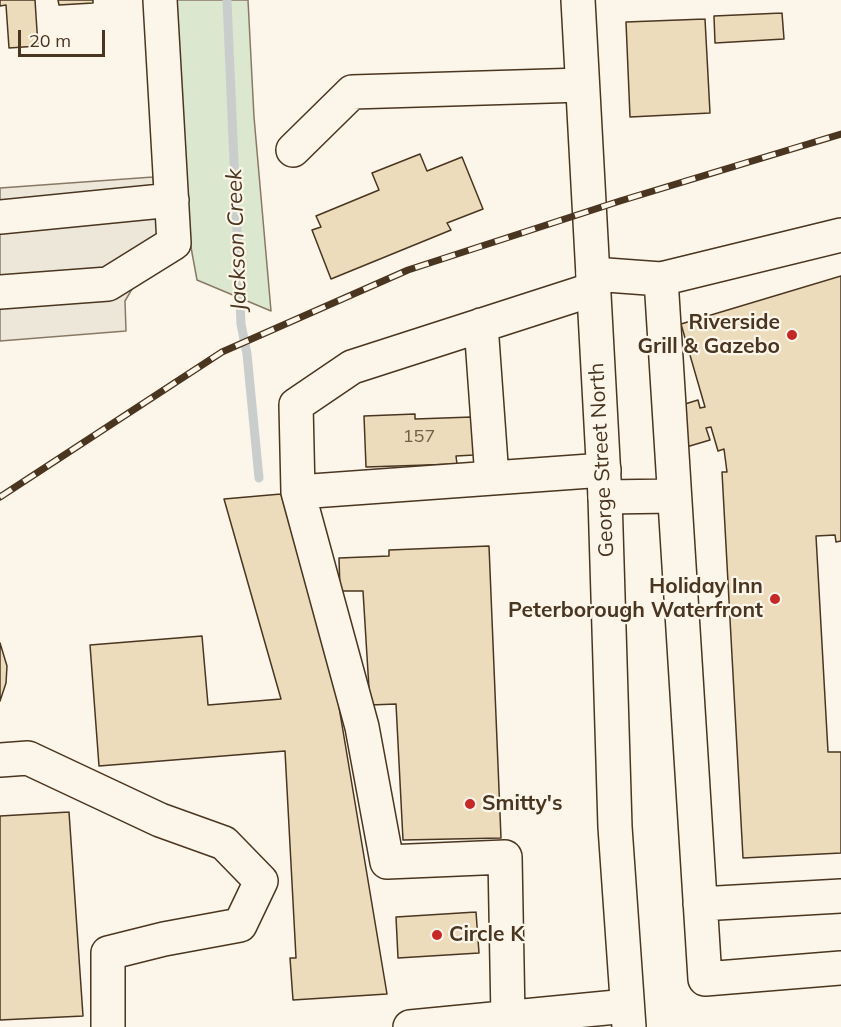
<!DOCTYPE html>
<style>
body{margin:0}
#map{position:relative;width:841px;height:1027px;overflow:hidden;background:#fbf6e9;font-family:Mulish,sans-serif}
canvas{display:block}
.scale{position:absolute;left:18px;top:30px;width:87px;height:27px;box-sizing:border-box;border:3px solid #4a3520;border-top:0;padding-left:8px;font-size:18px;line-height:21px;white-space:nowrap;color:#4a3520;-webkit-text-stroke:4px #fbf6e9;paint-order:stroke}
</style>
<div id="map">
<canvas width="841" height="1027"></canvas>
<div class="scale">20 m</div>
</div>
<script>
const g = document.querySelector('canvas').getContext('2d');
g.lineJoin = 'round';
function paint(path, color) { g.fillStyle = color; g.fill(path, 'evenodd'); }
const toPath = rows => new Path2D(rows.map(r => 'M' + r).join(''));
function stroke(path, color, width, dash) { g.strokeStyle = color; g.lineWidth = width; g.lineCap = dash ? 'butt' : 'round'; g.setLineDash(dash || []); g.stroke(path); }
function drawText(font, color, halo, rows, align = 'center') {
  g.font = font + ' Mulish,sans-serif'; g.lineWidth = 4.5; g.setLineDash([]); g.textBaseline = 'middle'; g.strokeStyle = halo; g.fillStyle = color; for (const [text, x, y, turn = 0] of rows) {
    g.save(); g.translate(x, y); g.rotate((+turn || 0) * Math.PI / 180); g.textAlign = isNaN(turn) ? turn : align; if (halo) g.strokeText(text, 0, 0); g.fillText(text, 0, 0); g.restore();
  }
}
const green = toPath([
 [176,0,248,0,254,117,271,311,197,280,186,220,176,0]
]);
paint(green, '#dce7d0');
stroke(green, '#887966', 1.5);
const parking = toPath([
 [153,177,159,243,125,301,126,331,0,341,0,188,153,177]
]);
paint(parking, '#ede7d9');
stroke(parking, '#887966', 1.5);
stroke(toPath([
 [227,0,241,324,247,354,259,478]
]), '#c9cecd', 9);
const building = toPath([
 [0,0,35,0,38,46,9,48,6,5,0,6,0,0],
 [58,0,93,0,93,3,59,5,58,0],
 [782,13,784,39,715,43,714,16,782,13],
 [705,19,710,113,630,117,626,22,705,19],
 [420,154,427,171,462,157,483,209,447,223,451,230,331,279,312,230,321,227,316,216,379,190,372,173,420,154],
 [841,276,841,541,836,542,835,535,816,536,828,752,841,752,841,853,743,858,722,472,727,472,724,449,718,451,711,427,706,428,710,440,683,448,672,408,698,400,700,408,705,407,681,324,841,276],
 [415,414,415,419,472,417,474,455,456,456,457,464,366,467,364,416,415,414],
 [281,494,337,695,387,994,293,1000,290,958,296,958,285,751,99,766,90,645,202,636,208,705,281,699,224,499,281,494],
 [489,546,501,838,403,840,396,704,370,705,363,591,340,591,339,558,389,556,389,550,489,546],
 [0,643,7,666,6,683,0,701,0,643],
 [69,812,83,1016,0,1020,0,816,69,812],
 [476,912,479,953,398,958,396,917,476,912]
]);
paint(building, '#ecdcbc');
stroke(building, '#4a3520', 1.5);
const minor = toPath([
 [293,150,352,92,582,85],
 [0,217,172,200],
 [593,274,661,279,841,235],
 [661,279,705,979,841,968],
 [0,292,108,284,174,243,160,0],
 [481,325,492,478],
 [298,492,604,470],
 [605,497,674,496],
 [0,760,28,758,160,820,224,843,261,881,240,925,164,939,108,953,108,1027],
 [700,904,841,896],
 [508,1018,505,857,387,862,362,727,298,492,296,405,352,367,594,289],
 [410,1027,627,1006]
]);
const major = toPath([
 [578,0,605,497,615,827,629,1027]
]);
stroke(minor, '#4a3520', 36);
stroke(major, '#4a3520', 36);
stroke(minor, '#fbf6e9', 33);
stroke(major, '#fbf6e9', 33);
const rail = toPath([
 [0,497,222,352,408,270,620,201,841,134]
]);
stroke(rail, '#4a3520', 7);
stroke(rail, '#fbf6e9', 4.5, [14]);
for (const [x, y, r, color] of [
 [792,335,6,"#c62828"],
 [775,599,6,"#c62828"],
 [470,804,6,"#c62828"],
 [437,935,6,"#c62828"]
]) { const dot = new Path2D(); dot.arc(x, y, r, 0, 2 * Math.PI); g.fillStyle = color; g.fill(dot); stroke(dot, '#fbf6e9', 2); }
drawText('18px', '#725f47', null, [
 ["157",419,437]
]);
drawText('bold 21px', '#4a3520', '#fbf6e9', [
 ["Riverside",780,323],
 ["Grill & Gazebo",780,347],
 ["Holiday Inn",763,587],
 ["Peterborough Waterfront",763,611],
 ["Smitty's",482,804,"left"],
 ["Circle K",449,935,"left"]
], 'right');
drawText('21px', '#4a3520', '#fbf6e9', [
 ["George Street North",602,460,-93]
]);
drawText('italic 22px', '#4a3520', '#fbf6e9', [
 ["Jackson Creek",237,240,-92]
]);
</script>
